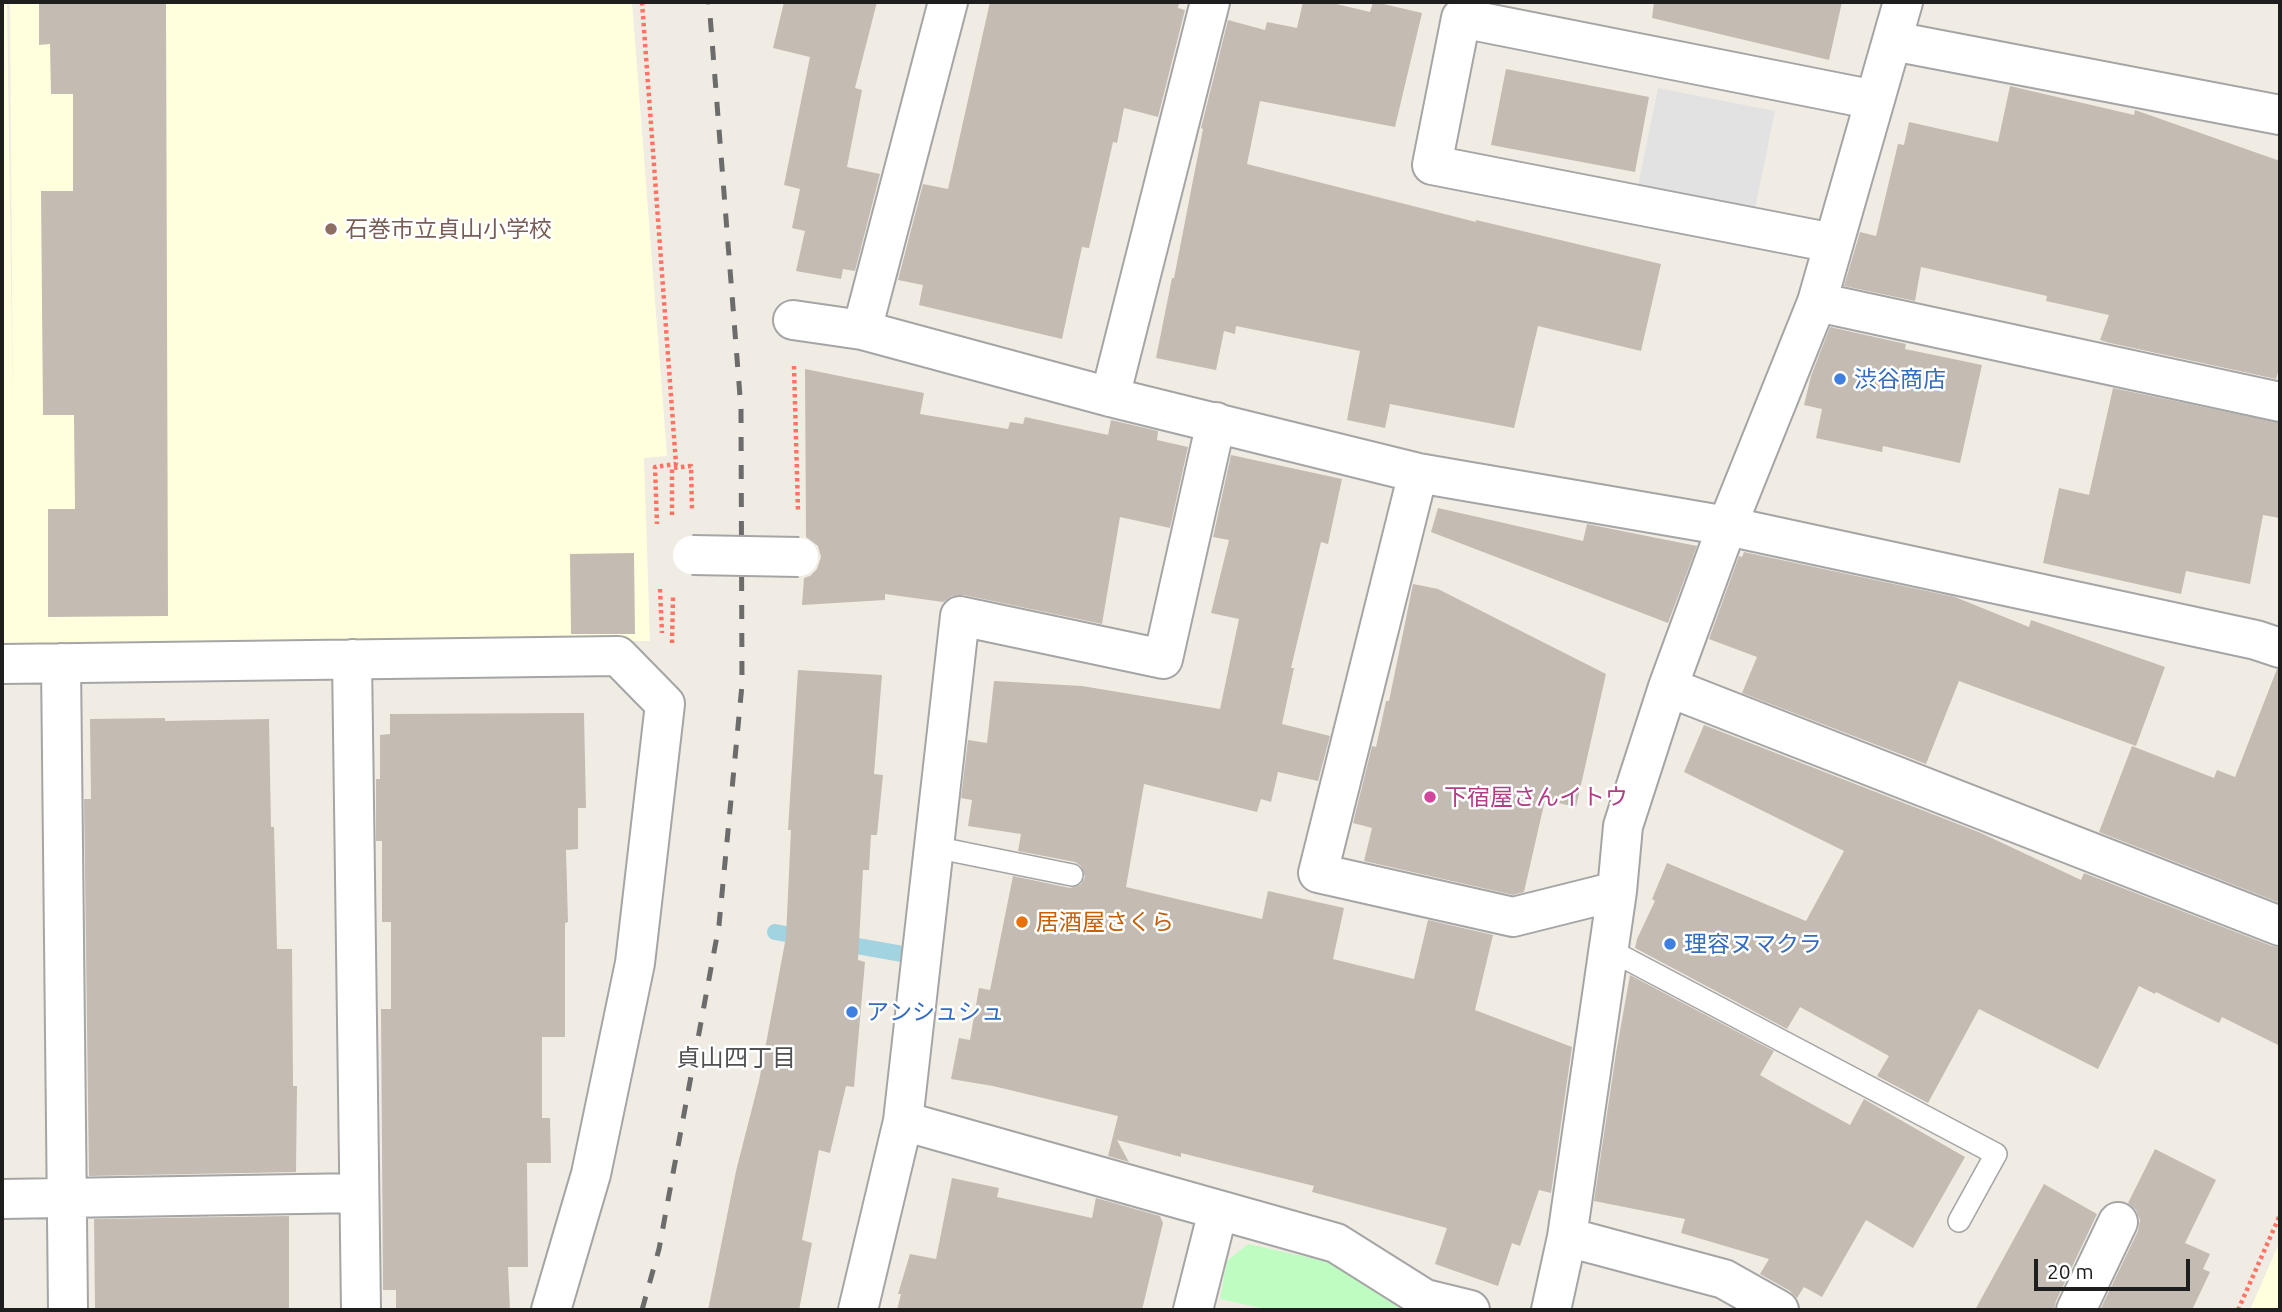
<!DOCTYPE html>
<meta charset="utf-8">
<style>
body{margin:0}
#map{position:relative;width:2282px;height:1312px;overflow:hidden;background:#f0ece4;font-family:Ubuntu,sans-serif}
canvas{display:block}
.frame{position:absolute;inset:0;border:4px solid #1e1e1e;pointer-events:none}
.scale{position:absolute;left:2034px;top:1259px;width:156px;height:32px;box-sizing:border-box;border:4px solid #1e1e1e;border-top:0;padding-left:9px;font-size:21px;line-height:24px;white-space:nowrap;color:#1e1e1e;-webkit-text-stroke:5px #fff;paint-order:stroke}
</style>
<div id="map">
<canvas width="2282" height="1312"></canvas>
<div class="frame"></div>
<div class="scale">20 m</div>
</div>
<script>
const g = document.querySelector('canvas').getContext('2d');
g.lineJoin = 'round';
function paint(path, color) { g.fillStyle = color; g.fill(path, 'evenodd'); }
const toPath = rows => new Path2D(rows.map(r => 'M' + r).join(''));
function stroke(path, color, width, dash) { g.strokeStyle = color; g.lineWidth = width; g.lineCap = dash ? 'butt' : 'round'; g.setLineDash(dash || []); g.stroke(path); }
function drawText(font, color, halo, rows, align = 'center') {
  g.font = font + ' Ubuntu,"Noto Sans JP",sans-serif'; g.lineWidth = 5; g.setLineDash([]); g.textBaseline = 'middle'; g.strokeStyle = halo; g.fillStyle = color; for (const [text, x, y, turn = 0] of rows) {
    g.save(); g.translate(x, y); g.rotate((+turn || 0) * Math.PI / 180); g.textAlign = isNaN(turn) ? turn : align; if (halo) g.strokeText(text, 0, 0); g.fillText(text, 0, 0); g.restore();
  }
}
paint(toPath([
 [2,2,7,2,13,422,10,2,632,2,667,456,644,458,650,641,2,644],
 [2280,1241,2280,1310,2250,1310]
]), '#ffffde');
paint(toPath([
 [1248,1244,1329,1262,1398,1307,1397,1310,1270,1310,1220,1299,1227,1261]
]), '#befcc2');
paint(toPath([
 [1658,88,1775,111,1755,209,1638,186]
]), '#e2e2e2');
stroke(toPath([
 [775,932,807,938],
 [840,943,914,956]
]), '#a2d3e0', 16);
paint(toPath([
 [39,2,166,2,168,616,48,617,48,509,75,509,74,415,43,415,41,191,73,191,73,94,51,94,50,44,39,45],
 [784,2,877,2,855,88,862,90,847,167,880,174,855,271,843,269,841,279,796,271,805,231,792,228,800,189,784,185,810,57,773,48],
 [990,2,1179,2,1178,8,1185,10,1158,117,1124,108,1117,143,1113,142,1089,248,1082,247,1062,339,919,305,923,285,898,280,923,184,948,189],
 [1303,2,1328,2,1370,12,1373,2,1375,2,1422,13,1395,127,1260,101,1247,164,1476,222,1476,220,1661,264,1641,351,1538,326,1514,428,1390,404,1385,428,1347,420,1360,351,1236,326,1235,334,1224,331,1216,370,1156,358,1172,278,1174,278,1203,129,1201,128,1228,20,1265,30,1267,22,1297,28],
 [1654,2,1842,2,1829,60,1652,18],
 [1506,69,1649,97,1635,172,1491,145],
 [2010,86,2134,115,2135,110,2280,161,2280,366,2276,379,2110,343,2100,340,2109,315,2046,301,2047,296,1921,267,1915,301,1844,286,1860,232,1876,236,1898,144,1904,145,1909,122,1998,142],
 [1830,327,1906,344,1905,349,1982,365,1960,463,1883,446,1882,452,1816,438,1822,409,1804,405,1811,376],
 [805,369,924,393,920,414,1008,429,1010,422,1023,424,1025,417,1108,435,1111,420,1158,431,1157,440,1188,447,1170,528,1120,517,1102,624,964,595,952,596,943,602,885,594,885,600,802,605,804,578,810,576,817,569,821,557,818,546,806,537],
 [2113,388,2280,423,2280,518,2263,515,2250,584,2186,571,2181,594,2043,563,2059,488,2089,495],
 [1231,455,1342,479,1328,544,1321,542,1291,668,1294,668,1282,724,1330,736,1318,781,1278,772,1271,802,1261,799,1257,812,1144,784,1126,887,1262,919,1268,891,1344,908,1333,959,1414,979,1428,920,1493,935,1475,1010,1572,1047,1551,1193,1539,1190,1520,1246,1512,1243,1498,1286,1435,1264,1447,1228,1312,1192,1314,1186,1181,1153,1181,1157,1117,1140,1129,1162,1108,1156,1118,1116,993,1086,951,1079,959,1038,970,1040,979,988,990,990,1013,876,1070,888,1081,884,1085,877,1081,866,1075,862,1018,851,1021,834,968,826,972,800,961,798,968,740,987,743,994,681,1082,686,1220,709,1239,619,1211,613,1229,540,1213,537],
 [1438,508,1583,541,1587,524,1697,546,1668,623,1431,532],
 [1744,552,1955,597,2029,627,2031,620,2165,667,2136,746,1959,681,1926,764,1742,693,1757,657,1709,639,1739,556,1742,557],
 [634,553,635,634,571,634,570,554],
 [1413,584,1438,589,1606,674,1576,807,1545,800,1524,892,1513,895,1364,861,1372,828,1353,823,1372,746,1376,747,1386,701,1389,701],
 [2277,669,2280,670,2280,903,2099,832,2132,746,2214,778,2217,770,2235,777],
 [798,670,882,675,874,774,883,775,877,835,871,835,869,870,863,870,858,960,865,962,854,1087,846,1086,830,1153,819,1150,802,1240,812,1243,799,1310,708,1310,736,1171,759,1081,786,937,791,830,788,830],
 [584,713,586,808,578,808,578,849,566,850,568,922,565,923,565,1037,542,1037,542,1118,550,1118,551,1163,527,1163,528,1267,508,1267,510,1310,396,1310,396,1290,383,1290,381,1009,391,1009,391,922,382,922,382,841,376,841,376,779,380,779,380,735,390,734,390,714],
 [165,718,165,721,269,719,271,827,274,827,277,949,292,949,293,1086,297,1086,296,1172,89,1176,84,799,91,799,90,719],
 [1704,725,1981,833,2081,880,2084,873,2272,946,2280,947,2280,1046,2222,1017,2219,1023,2156,992,2155,994,2139,986,2098,1069,1979,1009,1928,1103,1877,1076,1889,1056,1800,1007,1787,1029,1635,948,1637,939,1655,901,1652,899,1667,863,1806,921,1844,851,1684,772],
 [1630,975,1774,1051,1760,1075,1779,1086,1850,1125,1864,1099,1965,1157,1913,1248,1866,1220,1822,1297,1804,1287,1797,1298,1790,1291,1760,1274,1769,1259,1681,1233,1685,1219,1594,1201,1616,1053],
 [2155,1149,2216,1180,2185,1243,2210,1254,2203,1269,2210,1272,2192,1310,2100,1310,2138,1231,2140,1220,2136,1210,2128,1203],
 [952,1178,999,1188,997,1197,1092,1218,1096,1198,1160,1216,1163,1223,1142,1310,897,1310,901,1294,898,1294,910,1254,936,1259],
 [2044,1184,2097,1214,2056,1301,2054,1310,1975,1310],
 [289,1216,289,1310,95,1310,94,1219]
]), '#c4bbb3');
const lane = toPath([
 [934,847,1072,875],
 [1608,949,1996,1154,1959,1221]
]);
const street = toPath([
 [948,2,862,330,1110,397,1418,473,1727,526,2256,640,2280,648],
 [1893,41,2280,115],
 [1833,243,1432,165,1461,18,1875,100],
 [1817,302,2280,402],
 [793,320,862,330],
 [1110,397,1210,2],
 [1418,473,1318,873,1513,917,1617,891],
 [352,659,361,1310],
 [61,663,68,1310],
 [2,664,618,656,665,704,635,963,591,1174,551,1310],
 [1668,687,2280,926],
 [903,1121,1336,1243,1425,1299,1470,1310],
 [2,1199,359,1193],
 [1567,1237,1724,1279,1779,1310],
 [858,1310,903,1121,960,616,1163,659,1216,422],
 [1193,1310,1218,1211],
 [1551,1310,1567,1237,1617,891,1623,826,1668,687,1727,526,1817,302,1903,2],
 [2076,1310,2118,1222]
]);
stroke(lane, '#a5a5a5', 24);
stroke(street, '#a5a5a5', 42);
stroke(toPath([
 [642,2,676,464,655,467,657,524],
 [794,366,798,511],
 [672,515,672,468,691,466,692,510],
 [660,589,662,633],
 [672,643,673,597],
 [2238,1310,2280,1215]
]), '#ff7366', 4.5, [3.5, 3.5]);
stroke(lane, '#fff', 21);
stroke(street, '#fff', 38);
stroke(toPath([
 [642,1310,659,1249,719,925,742,685,741,409,709,2]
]), '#6c6c6c', 5, [14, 14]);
const streetBridge = toPath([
 [692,555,799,557]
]);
stroke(streetBridge, '#a5a5a5', 42, []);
stroke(streetBridge, '#fff', 38);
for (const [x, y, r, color] of [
 [331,229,7,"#8d6e63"],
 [1840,379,7,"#3f7fe0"],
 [1430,797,7,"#d1479c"],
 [1022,922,7,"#e8710a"],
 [1670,944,7,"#3f7fe0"],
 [852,1012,7,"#3f7fe0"]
]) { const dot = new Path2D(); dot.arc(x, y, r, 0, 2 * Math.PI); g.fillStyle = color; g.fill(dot); stroke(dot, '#fff', 2.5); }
drawText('23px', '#785e54', '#fff', [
 ["石巻市立貞山小学校",345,229]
], 'left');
drawText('23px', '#366cbe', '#fff', [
 ["渋谷商店",1854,379],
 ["理容ヌマクラ",1684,944],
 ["アンシュシュ",866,1012]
], 'left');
drawText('23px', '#b23c85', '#fff', [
 ["下宿屋さんイトウ",1444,797]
], 'left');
drawText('23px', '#c56008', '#fff', [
 ["居酒屋さくら",1036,922]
], 'left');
drawText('24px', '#515151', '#fff', [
 ["貞山四丁目",736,1058]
]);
</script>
